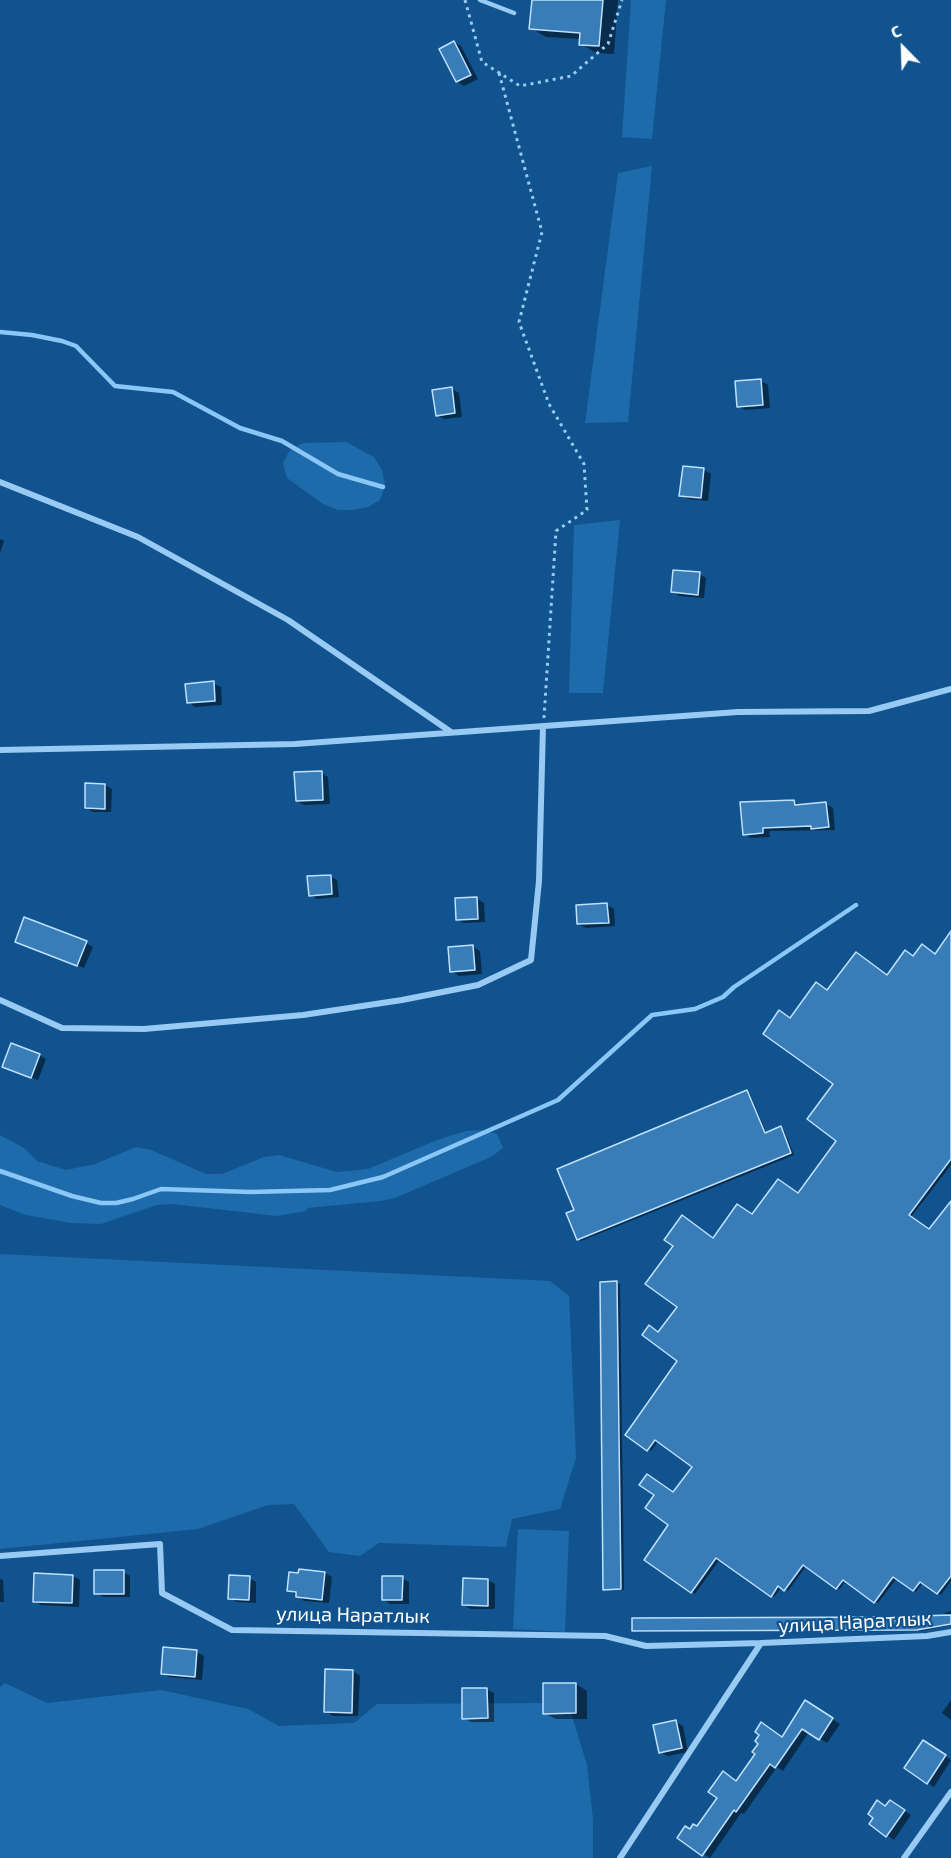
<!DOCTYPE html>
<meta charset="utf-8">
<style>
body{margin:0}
#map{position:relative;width:951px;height:1858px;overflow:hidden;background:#10538e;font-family:"Exo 2",sans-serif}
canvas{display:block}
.north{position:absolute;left:873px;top:18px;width:60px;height:60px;-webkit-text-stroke:4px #10538e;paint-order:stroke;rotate:337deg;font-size:16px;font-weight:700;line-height:24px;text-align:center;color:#fff}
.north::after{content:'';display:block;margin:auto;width:21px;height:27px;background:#fff;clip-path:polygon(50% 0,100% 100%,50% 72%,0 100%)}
</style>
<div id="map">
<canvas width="951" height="1858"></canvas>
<div class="north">С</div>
</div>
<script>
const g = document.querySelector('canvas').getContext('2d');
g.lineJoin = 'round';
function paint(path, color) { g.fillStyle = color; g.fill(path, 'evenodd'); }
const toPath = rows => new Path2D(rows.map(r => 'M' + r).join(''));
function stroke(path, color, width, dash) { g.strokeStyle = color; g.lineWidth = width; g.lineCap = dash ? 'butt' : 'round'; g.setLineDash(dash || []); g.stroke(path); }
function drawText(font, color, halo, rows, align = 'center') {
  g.font = font + ' "Exo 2",sans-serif'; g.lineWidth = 4.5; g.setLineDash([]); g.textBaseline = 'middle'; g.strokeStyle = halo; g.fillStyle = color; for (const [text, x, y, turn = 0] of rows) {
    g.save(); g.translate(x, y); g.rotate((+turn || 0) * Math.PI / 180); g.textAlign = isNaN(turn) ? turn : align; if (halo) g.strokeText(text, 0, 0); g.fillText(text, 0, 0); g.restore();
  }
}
paint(toPath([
 [631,0,666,0,652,139,622,137],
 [652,166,628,422,585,423,618,173],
 [346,442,374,457,382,470,385,485,380,500,368,507,353,510,338,510,323,504,287,478,283,463,290,450,303,443],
 [620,520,603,693,569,693,574,525],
 [482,1130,497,1134,503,1148,491,1157,395,1198,381,1201,307,1208,307,1211,277,1216,172,1204,157,1205,101,1224,71,1223,26,1215,0,1205,0,1135,24,1148,37,1161,66,1170,95,1164,136,1147,151,1150,206,1174,222,1174,264,1157,279,1155,337,1172,368,1169,437,1140,466,1131],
 [0,1254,550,1281,569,1296,576,1458,560,1509,512,1519,506,1547,379,1543,360,1556,329,1552,294,1504,268,1505,198,1529,0,1549],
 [518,1529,569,1531,565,1632,513,1629],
 [5,1683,47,1703,161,1690,248,1709,279,1726,354,1723,377,1704,568,1703,587,1765,593,1819,593,1858,0,1858,0,1687]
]), '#1e6bac');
paint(toPath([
 [533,0,618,0,614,54,596,53,581,44,581,39,546,37,531,28],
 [454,42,461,46,478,79,464,86,457,81],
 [761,381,768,385,770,408,745,410,738,406],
 [452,389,459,393,462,417,444,419,437,415],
 [704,470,711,474,708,501,688,499,681,495],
 [0,539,4,541,0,553],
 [699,574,706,578,704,598,679,596,672,591],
 [213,683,221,687,222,705,195,707,188,702],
 [321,773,328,777,330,804,304,805,297,801],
 [105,785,112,789,111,812,93,812,86,807],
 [794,802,801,806,826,804,833,808,835,830,769,831,770,837,751,838,744,834],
 [330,876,337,880,339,897,317,899,310,895],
 [477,899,484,903,485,922,464,923,457,919],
 [607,905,614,909,615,926,586,928,578,924],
 [951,933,951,1165,911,1217,930,1231,951,1204,951,1581,941,1595,923,1582,916,1592,897,1578,878,1603,846,1580,840,1589,807,1565,788,1591,782,1587,774,1597,720,1559,695,1594,646,1560,670,1524,674,1494,694,1467,658,1441,651,1451,648,1449,679,1361,659,1334,679,1307,713,1239,753,1216,799,1195,838,1140,835,1083,790,1019,828,991,888,977,914,958,935,955],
 [17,941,86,943,93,947,84,968],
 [473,947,480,951,482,974,459,976,452,971],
 [39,1055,46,1059,38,1080,11,1070],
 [747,1092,750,1094,767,1134,780,1128,784,1130,794,1155,581,1241,578,1239],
 [617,1283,620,1284,624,1590,608,1590,605,1589],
 [123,1572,130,1576,130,1597,103,1597,96,1593],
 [325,1573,332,1577,329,1603,304,1601,289,1590],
 [72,1576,80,1580,79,1607,41,1605,34,1601],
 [249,1578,256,1582,256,1603,237,1602,230,1598],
 [402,1578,409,1582,409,1604,390,1604,383,1599],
 [0,1579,3,1580,4,1602,0,1602],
 [488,1580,495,1584,495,1609,471,1609,464,1605],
 [951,1611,951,1625,921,1631,636,1632,633,1631,633,1619,892,1619,895,1620,893,1622,949,1617,944,1613],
 [165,1649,197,1652,204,1656,202,1680,169,1677,162,1673],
 [353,1671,360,1676,358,1716,333,1716,326,1711],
 [576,1684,587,1691,587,1719,556,1719,544,1713],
 [486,1689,494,1693,494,1722,471,1722,463,1718],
 [951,1700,951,1720,942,1713],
 [813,1706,840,1724,827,1743,809,1732,783,1771,777,1767,744,1814,741,1813,710,1858,679,1838,698,1828,737,1782,757,1754,783,1738],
 [676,1722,683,1726,688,1752,668,1756,660,1752],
 [931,1746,951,1760,934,1787,928,1783],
 [897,1806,911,1815,894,1840,871,1824,886,1807]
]), '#0007');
stroke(toPath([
 [0,332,32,335,62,341,76,346,115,386,173,392,240,428,282,441,338,474,383,487],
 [0,1171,72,1196,101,1203,116,1203,133,1199,161,1189,250,1192,330,1190,383,1177,558,1100,652,1015,695,1009,723,997,734,987,856,905]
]), '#8ac6f6', 4.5);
const building = toPath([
 [532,0,603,0,599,46,579,45,580,33,529,29,532,0],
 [454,41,471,75,456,82,439,49,454,41],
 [761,379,763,405,737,407,735,381,761,379],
 [452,387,455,413,436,416,432,390,452,387],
 [683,466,704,468,701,498,679,496,683,466],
 [673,570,700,572,698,595,671,592,673,570],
 [214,681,215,701,187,703,185,684,214,681],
 [322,771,323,800,296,801,294,772,322,771],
 [85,783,105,784,105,809,85,808,85,783],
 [794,800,795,805,826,802,829,827,811,829,811,826,763,828,763,833,743,835,740,802,794,800],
 [331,875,332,894,309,896,307,876,331,875],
 [477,897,478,919,456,920,455,898,477,897],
 [607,903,609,923,577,924,576,905,607,903],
 [24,917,87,941,77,966,15,942,24,917],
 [951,931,951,1159,909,1215,929,1229,951,1201,951,1576,937,1594,920,1582,913,1591,893,1577,874,1603,843,1580,836,1589,803,1565,784,1591,778,1586,771,1597,716,1558,691,1593,644,1560,668,1525,645,1508,654,1495,639,1485,647,1474,673,1492,692,1467,655,1440,647,1451,625,1435,677,1361,642,1335,649,1325,658,1332,677,1307,645,1284,673,1246,664,1240,682,1215,713,1238,737,1204,752,1214,778,1179,798,1193,836,1141,807,1119,833,1084,763,1034,779,1010,790,1018,816,982,827,990,856,952,887,975,905,950,913,956,922,944,935,954,951,931],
 [473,945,475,970,450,972,448,947,473,945],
 [11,1043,40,1054,31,1078,2,1067,11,1043],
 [747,1090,765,1133,781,1126,791,1153,577,1240,566,1213,574,1210,557,1169,747,1090],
 [617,1281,621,1589,603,1590,600,1282,617,1281],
 [299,1569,325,1572,322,1600,296,1597,296,1592,287,1591,289,1572,298,1573,299,1569],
 [94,1570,124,1570,124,1594,94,1594,94,1570],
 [34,1573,73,1575,72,1603,33,1602,34,1573],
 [229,1575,250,1576,249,1600,228,1599,229,1575],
 [382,1576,403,1576,402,1600,382,1600,382,1576],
 [463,1578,488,1579,488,1606,462,1605,463,1578],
 [951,1615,951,1624,917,1630,632,1631,632,1618,893,1617,890,1621,916,1616,951,1615],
 [163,1647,197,1650,195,1677,161,1674,163,1647],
 [325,1669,353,1670,352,1713,324,1712,325,1669],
 [543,1683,576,1683,576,1713,543,1714,543,1683],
 [462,1688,487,1688,488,1718,462,1719,462,1688],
 [805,1700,833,1718,819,1740,802,1729,775,1768,770,1764,736,1812,734,1810,702,1856,677,1838,685,1826,690,1829,693,1824,697,1826,717,1798,708,1792,723,1771,736,1781,755,1754,752,1752,758,1744,755,1741,759,1735,755,1732,761,1722,782,1737,805,1700],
 [676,1720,682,1748,659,1753,653,1725,676,1720],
 [923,1740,946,1755,927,1784,904,1768,923,1740],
 [877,1800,885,1806,890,1800,905,1810,886,1837,869,1824,873,1818,868,1814,877,1800]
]);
paint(building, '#387db8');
stroke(building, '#c0e1fd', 1.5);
stroke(toPath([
 [465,0,482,62,520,86,571,76,608,44,622,0],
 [499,73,542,232,519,322,549,404,584,464,587,510,556,531,544,718]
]), '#98caf3', 3, [3, 4.5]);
stroke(toPath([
 [480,0,514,13]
]), '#98caf3', 4.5);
stroke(toPath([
 [0,482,138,537,288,620,451,732],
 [0,750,295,744,738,712,869,711,951,689],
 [0,1000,62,1028,144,1029,303,1015,402,1000,478,985,531,960,539,881,543,726],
 [0,1556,160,1544,162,1593,232,1630,605,1636,646,1646,761,1643],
 [620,1858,761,1643,927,1636,951,1632],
 [904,1858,951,1792]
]), '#98caf3', 6);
drawText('20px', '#fff', '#10538e', [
 ["улица Наратлык",353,1615,1],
 ["улица Наратлык",855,1622,-3]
]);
</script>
